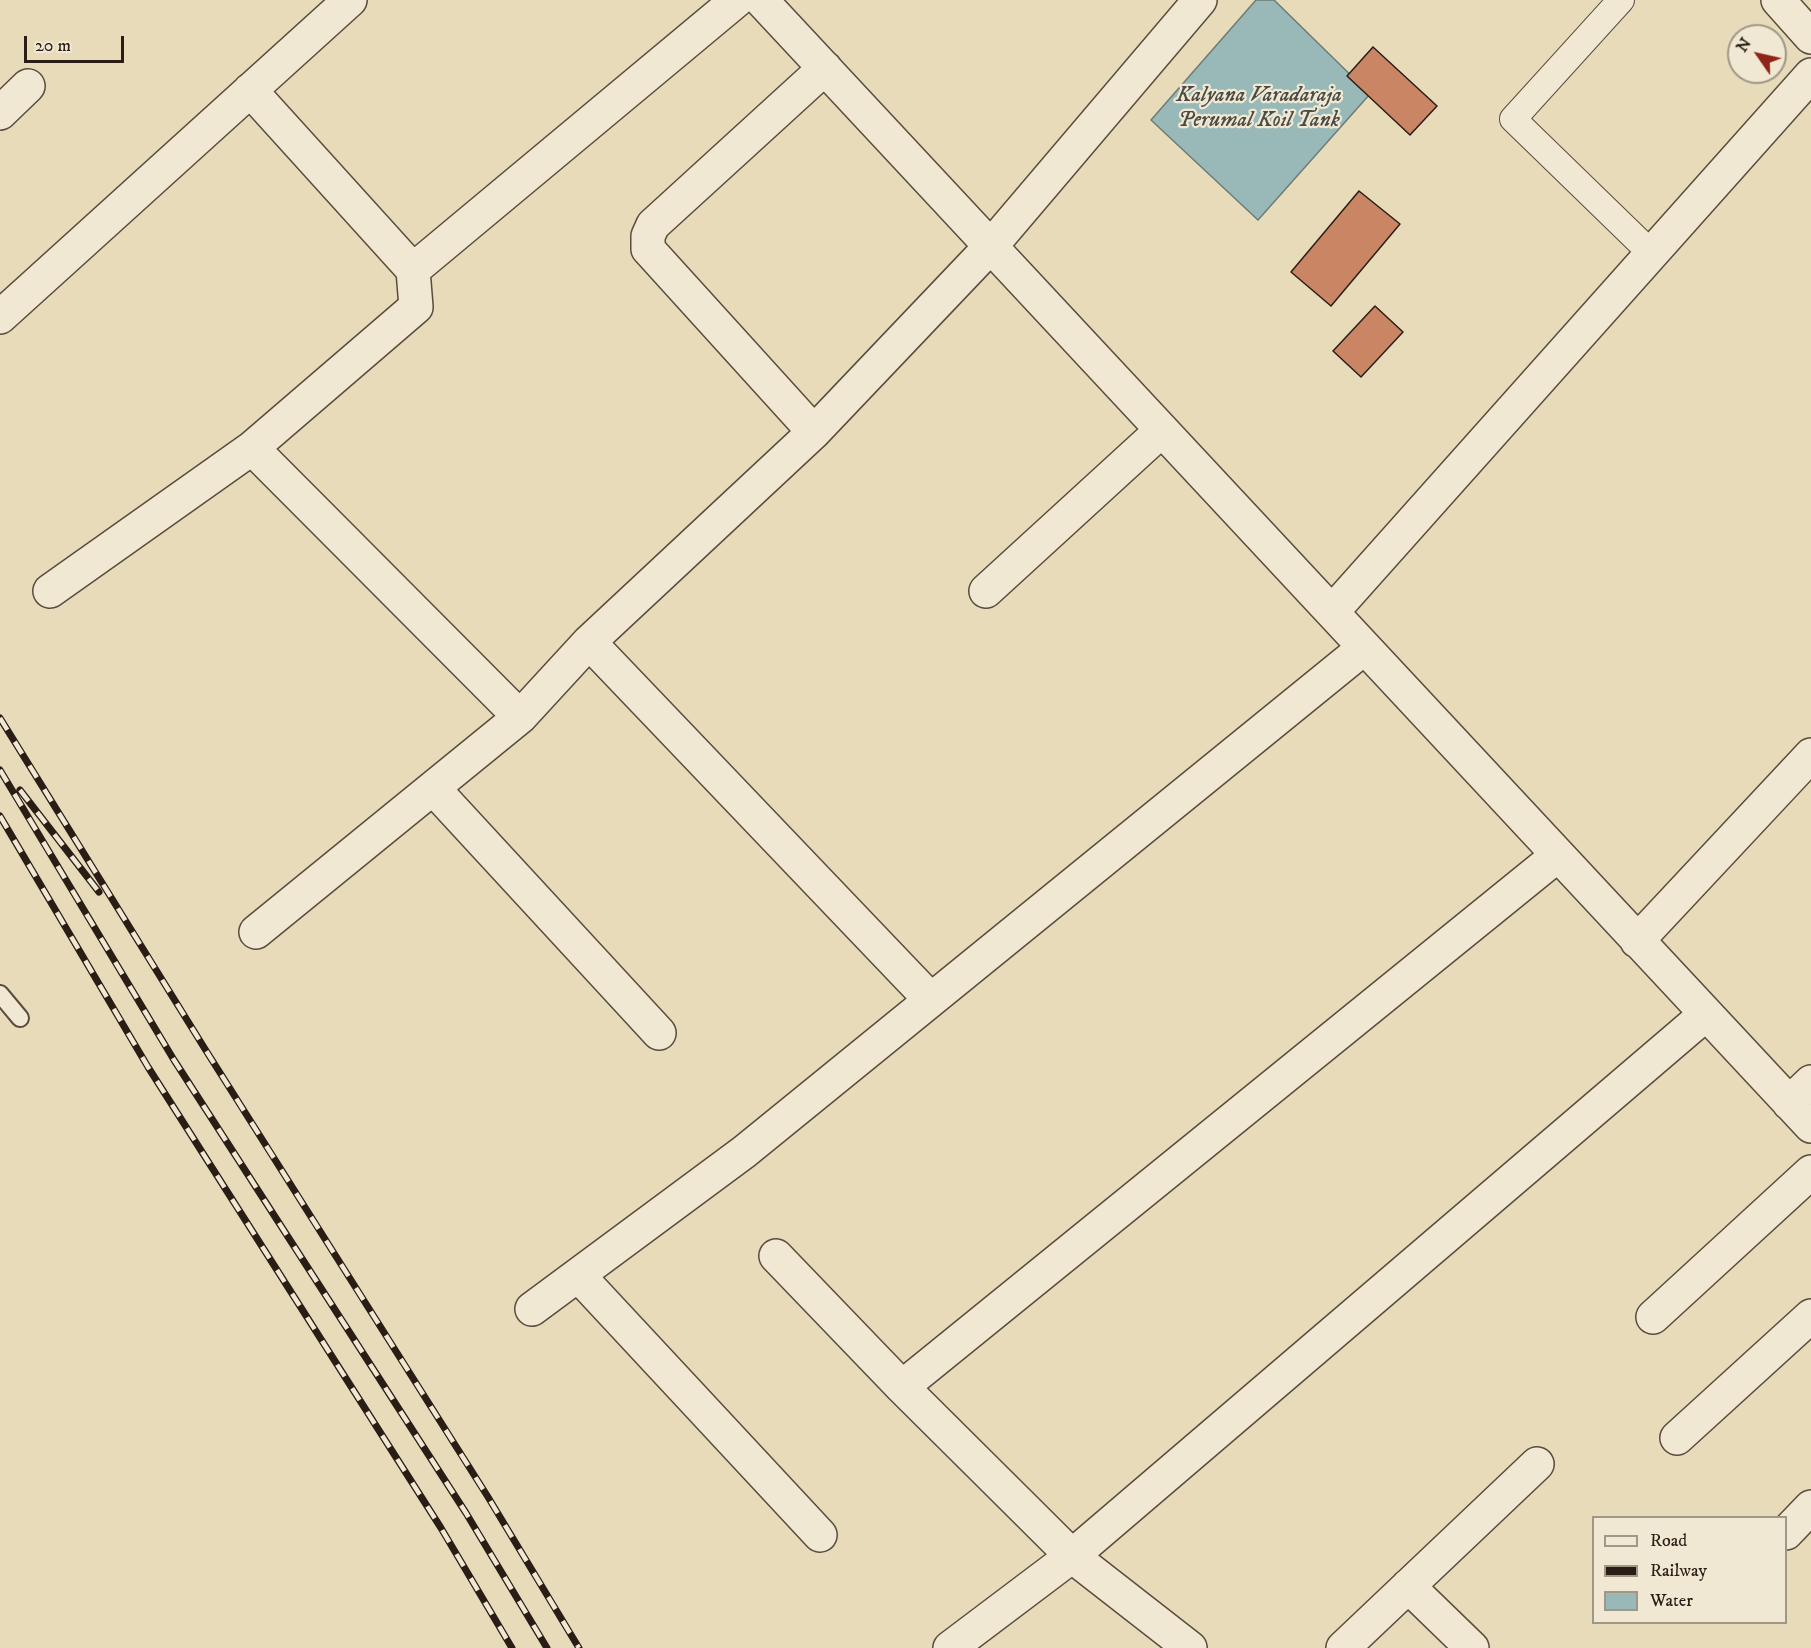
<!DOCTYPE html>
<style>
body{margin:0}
#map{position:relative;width:1811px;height:1648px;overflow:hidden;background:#e8dbba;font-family:"IM FELL DW Pica",serif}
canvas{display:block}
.legend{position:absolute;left:1592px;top:1516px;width:195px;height:108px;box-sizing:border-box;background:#f0e8d2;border:2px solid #a19786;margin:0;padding:8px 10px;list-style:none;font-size:18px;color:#2a1d15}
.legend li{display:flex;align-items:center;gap:12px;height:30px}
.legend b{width:30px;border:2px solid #a19786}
.north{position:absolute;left:1727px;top:24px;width:60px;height:60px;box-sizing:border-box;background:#f0e8d2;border:2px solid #a19786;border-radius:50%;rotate:304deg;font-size:16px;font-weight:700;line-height:24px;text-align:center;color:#2a1d15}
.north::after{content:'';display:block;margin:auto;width:21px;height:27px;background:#8f2418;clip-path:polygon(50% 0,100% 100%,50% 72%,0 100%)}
.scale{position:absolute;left:24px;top:36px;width:100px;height:27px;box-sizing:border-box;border:3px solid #2a1d15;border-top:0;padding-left:8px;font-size:18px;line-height:21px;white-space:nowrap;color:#2a1d15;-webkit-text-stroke:4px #f0e8d2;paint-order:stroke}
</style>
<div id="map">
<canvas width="1811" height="1648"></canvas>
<ul class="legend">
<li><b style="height:8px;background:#f0e8d2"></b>Road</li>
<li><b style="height:8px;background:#2a1d15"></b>Railway</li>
<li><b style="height:16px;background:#99b9b8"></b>Water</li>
</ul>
<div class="north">N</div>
<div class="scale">20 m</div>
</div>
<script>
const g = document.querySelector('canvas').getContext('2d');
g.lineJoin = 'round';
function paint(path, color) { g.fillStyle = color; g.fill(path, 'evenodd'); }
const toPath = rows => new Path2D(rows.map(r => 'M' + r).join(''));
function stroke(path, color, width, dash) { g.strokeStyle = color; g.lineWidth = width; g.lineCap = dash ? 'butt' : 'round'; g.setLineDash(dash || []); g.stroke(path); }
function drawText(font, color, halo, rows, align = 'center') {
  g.font = font + ' "IM FELL DW Pica",serif'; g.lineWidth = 4.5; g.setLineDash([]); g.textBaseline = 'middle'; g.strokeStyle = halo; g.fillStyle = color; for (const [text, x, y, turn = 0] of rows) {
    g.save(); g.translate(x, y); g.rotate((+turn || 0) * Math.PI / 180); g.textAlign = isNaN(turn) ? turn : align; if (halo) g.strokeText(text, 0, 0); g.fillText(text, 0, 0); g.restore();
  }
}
const water = toPath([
 [1256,0,1274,0,1370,94,1258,220,1151,120,1256,0]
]);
paint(water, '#99b9b8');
stroke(water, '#6d7b77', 1.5);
const building = toPath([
 [1373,47,1437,106,1410,135,1347,76,1373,47],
 [1359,191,1400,224,1331,306,1291,272,1359,191],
 [1375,306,1403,332,1361,377,1333,351,1375,306]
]);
paint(building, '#ca8565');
stroke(building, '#2a1d15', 1.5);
const service = toPath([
 [0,994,20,1018]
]);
const pedestrian = toPath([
 [1621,0,1513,119,1652,254]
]);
const minor = toPath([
 [761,0,1811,1126],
 [250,90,413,270,416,307,252,448,520,717],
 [0,113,28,86],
 [413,270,737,0],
 [0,317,350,0],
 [814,432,648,249,648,236,653,225,825,68],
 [50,591,252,448],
 [986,591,1162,430],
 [1332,612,1811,75],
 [589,642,930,999],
 [433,788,659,1033],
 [256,932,520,717,589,642,814,432,991,246,1200,0],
 [1637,941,1811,755],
 [1789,1103,1811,1082],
 [776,1256,902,1387,1072,1556,1190,1648],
 [578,1275,820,1535],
 [532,1309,744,1152,1364,648],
 [1653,1317,1811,1172],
 [902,1387,1558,855],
 [1677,1438,1811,1316],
 [1786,1533,1811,1507],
 [1408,1586,1472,1648],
 [950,1648,1072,1556,1706,1014],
 [1343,1648,1537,1464]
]);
const tertiary = toPath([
 [1778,0,1811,37]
]);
stroke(service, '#5a4c3e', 20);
stroke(pedestrian, '#5a4c3e', 28);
stroke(minor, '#5a4c3e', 36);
stroke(tertiary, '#5a4c3e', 36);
stroke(service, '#f0e8d2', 16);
stroke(pedestrian, '#f0e8d2', 26);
stroke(minor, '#f0e8d2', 33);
stroke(tertiary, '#f0e8d2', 33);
const rail = toPath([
 [0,718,205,1049,488,1497,579,1648],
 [0,770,174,1060,466,1513,547,1648],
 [20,790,99,892],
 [0,816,148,1067,441,1528,512,1648]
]);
stroke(rail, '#2a1d15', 7);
stroke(rail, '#f0e8d2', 4.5, [14]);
drawText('italic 22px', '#4b4c46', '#f0e8d2', [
 ["Kalyana Varadaraja",1259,96],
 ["Perumal Koil Tank",1259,121]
]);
</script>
